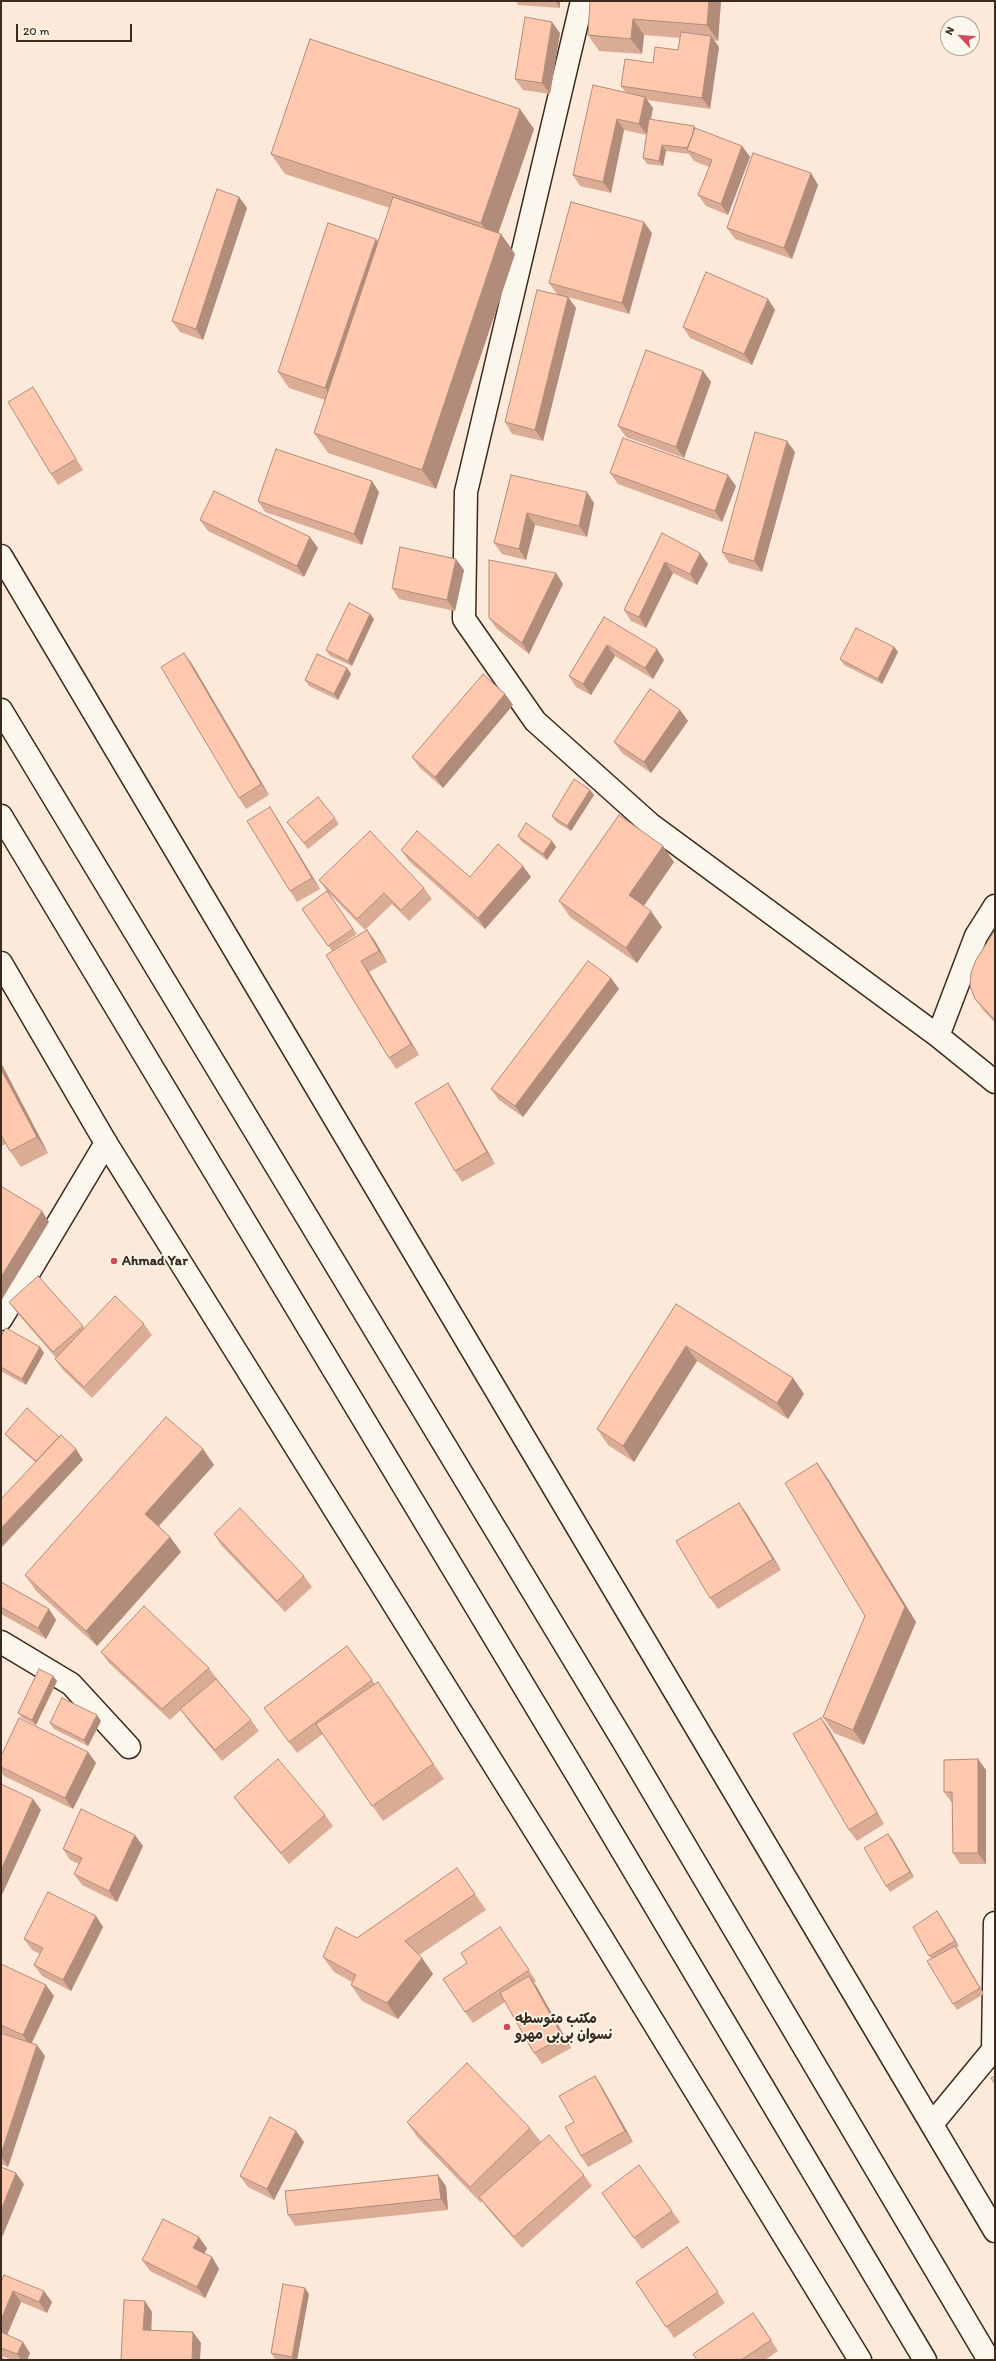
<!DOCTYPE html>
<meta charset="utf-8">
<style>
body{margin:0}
#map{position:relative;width:996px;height:2361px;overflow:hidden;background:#fce9d9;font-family:Itim,sans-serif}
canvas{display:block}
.frame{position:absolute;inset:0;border:2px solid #3b2a1e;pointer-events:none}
.north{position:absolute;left:940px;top:16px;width:40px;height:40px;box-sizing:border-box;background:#fbf7ec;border:1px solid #aea59a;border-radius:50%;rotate:296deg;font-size:11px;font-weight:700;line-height:16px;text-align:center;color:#3b2a1e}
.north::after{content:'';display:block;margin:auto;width:14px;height:18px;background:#d1495b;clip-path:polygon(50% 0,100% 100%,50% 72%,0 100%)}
.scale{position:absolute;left:16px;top:24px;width:116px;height:18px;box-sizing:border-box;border:2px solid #3b2a1e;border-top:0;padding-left:5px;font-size:12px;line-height:14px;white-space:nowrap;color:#3b2a1e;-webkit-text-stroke:3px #fbf7ec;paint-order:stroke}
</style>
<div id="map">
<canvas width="996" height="2361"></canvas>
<div class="frame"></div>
<div class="north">N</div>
<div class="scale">20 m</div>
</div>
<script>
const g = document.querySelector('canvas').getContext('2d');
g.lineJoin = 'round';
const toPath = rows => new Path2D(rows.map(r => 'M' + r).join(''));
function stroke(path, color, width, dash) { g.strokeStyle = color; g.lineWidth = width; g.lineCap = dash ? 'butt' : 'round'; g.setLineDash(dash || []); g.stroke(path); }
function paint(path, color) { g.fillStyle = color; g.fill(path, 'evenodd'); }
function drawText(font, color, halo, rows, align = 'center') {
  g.font = font + ' Itim,"Playpen Sans Arabic",sans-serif'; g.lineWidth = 3.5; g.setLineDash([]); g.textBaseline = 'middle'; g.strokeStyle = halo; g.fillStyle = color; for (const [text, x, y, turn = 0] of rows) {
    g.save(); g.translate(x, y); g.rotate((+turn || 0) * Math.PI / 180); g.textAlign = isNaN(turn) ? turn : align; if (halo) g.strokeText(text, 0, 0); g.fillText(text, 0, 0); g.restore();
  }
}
const minor = toPath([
 [582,1,466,492,464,619,535,721,650,824,938,1036,995,1082],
 [938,1036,976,936,995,906],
 [1,1319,106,1143],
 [1,1642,71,1684,129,1747],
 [932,2124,993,2050,995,1923]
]);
const secondary = toPath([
 [1,556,995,2231],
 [1,963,106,1143,597,1930,860,2360]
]);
const primary = toPath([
 [1,710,622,1739,989,2360],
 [1,816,579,1778,925,2360]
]);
stroke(minor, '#3b2a1e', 25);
stroke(secondary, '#3b2a1e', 25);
stroke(primary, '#3b2a1e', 25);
stroke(minor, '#fbf7ec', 22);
stroke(secondary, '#fbf7ec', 22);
stroke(primary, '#fbf7ec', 22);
paint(toPath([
 [516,1,560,1,560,8,518,5],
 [590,1,721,1,718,41,714,40,719,47,710,109,647,100,653,108,651,120,694,126,696,129,742,146,750,157,728,215,706,206,698,195,709,167,694,161,689,154,666,151,663,166,647,164,643,158,647,135,624,130,611,193,580,186,573,175,626,93,621,86,653,63,678,50,680,38,644,35,642,54,599,51,588,35],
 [560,33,550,94,523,90,515,79],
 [534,129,498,233,501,234,515,254,436,489,328,453,314,433,325,400,289,388,278,372,378,242,390,208,285,174,271,154],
 [811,173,818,185,792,259,735,239,727,228],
 [239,197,247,208,203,340,180,332,172,321],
 [652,233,629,314,568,297,576,308,543,441,512,434,505,422,557,294,549,283],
 [768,299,775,310,752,365,690,338,683,327],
 [703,371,711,382,684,458,626,437,618,426],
 [33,387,40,399,83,470,58,485,51,474],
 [795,452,762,572,729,563,722,552],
 [610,473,736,486,722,522,618,484],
 [511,475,594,503,587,537,535,525,526,560,502,554,494,543],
 [379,492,362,545,265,512,258,501],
 [200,520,318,548,304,577,208,531],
 [662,533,708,564,697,585,673,573,646,628,631,621,624,610],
 [464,570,455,611,399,599,392,588],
 [556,573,563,584,529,654,497,629,489,618],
 [370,614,374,619,352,666,330,656,326,650],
 [604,617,664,660,653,679,615,656,591,695,576,687,569,676],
 [894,647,898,652,882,684,844,665,840,659],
 [192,664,269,795,246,809,239,798],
 [347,668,351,674,338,700,309,686,305,680],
 [505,694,513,705,443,788,420,768,412,757],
 [680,710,688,721,651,773,622,753,614,742],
 [590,790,594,795,571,831,556,822,552,816],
 [277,818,320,889,297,902,290,891],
 [335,818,339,824,308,849,287,822],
 [518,836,552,841,556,847,547,860,522,842],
 [401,850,470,877,531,877,485,929,409,861],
 [674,862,644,906,662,927,637,963,570,917,559,901],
 [319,880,424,888,432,899,409,921,392,904,365,930,327,891],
 [327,891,357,934,332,951,302,909],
 [367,930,375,941,387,962,369,972,419,1055,396,1069,389,1058,326,955],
 [995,930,995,1023,983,1010,975,999],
 [611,978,619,989,523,1117,499,1100,491,1089],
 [1,1063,48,1153,21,1167,10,1151,6,1144,1,1146],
 [448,1083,455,1094,495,1164,462,1182,455,1171],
 [9,1302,83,1326,84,1328,144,1324,152,1335,92,1398,63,1370,55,1359,56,1358,17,1313],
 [676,1304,793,1378,804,1394,788,1419,697,1361,634,1462,608,1445,597,1429],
 [1,1336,40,1347,44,1353,26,1385,1,1371],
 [5,1434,59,1437,83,1460,35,1462,9,1439],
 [203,1449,214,1465,159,1526,170,1537,181,1552,97,1646,36,1591,25,1575],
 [817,1463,828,1479,916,1622,864,1745,834,1733,823,1717,865,1616],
 [739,1503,747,1514,781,1570,718,1609,710,1598],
 [214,1534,304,1576,312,1587,285,1612,221,1545],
 [1,1582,49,1609,56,1620,46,1639,1,1614],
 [347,1646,375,1684,389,1697,444,1779,383,1821,323,1734,297,1753,264,1708],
 [101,1652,209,1668,217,1679,251,1720,259,1731,222,1761,188,1720,181,1710,170,1720,109,1663],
 [53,1676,57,1681,36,1725,22,1718,18,1713],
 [101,1721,88,1746,54,1729,50,1723],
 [829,1729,884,1824,857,1841,849,1830],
 [88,1752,96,1763,73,1809,4,1776,1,1771,1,1756],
 [978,1759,986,1770,986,1864,960,1864,953,1853,952,1803,944,1792],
 [234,1797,325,1815,333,1826,289,1864,242,1808],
 [888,1834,914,1877,890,1892,886,1886],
 [143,1846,117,1902,82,1885,74,1874,79,1864,70,1860,63,1849],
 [457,1868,486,1910,419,1955,422,1958,433,1974,398,2019,362,2001,351,1985,352,1982,334,1972,323,1957,357,1938],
 [937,1911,959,1946,956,1948,984,1994,957,2010,953,2004,932,1959,929,1956],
 [96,1916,103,1927,71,1991,42,1976,34,1965,40,1954,32,1950,24,1939],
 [500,1927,536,1981,534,1983,571,2048,542,2064,534,2053,505,2002,473,2023,465,2012,467,1963],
 [1,1964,54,1996,32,2043,45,2056,8,2167,1,2164,1,2033,7,2035,1,2032],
 [595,2076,602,2087,633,2142,588,2167,581,2156,574,2122],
 [407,2122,530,2128,541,2142,584,2175,592,2186,522,2248,487,2208,482,2201,481,2203,418,2138],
 [296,2131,304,2142,274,2200,248,2187,240,2176],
 [446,2186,448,2210,295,2226,288,2215],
 [602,2193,672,2211,680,2222,642,2249],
 [687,2247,725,2303,674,2338,636,2282],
 [207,2248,204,2254,212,2257,219,2269,205,2298,150,2271,142,2260],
 [1,2283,52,2302,47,2313,21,2302,7,2335,30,2353,27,2360,12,2360,1,2356,1,2360],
 [309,2294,297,2360,281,2360,275,2359,271,2353],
 [761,2324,778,2351,765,2360,697,2360]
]), '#daac96');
paint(toPath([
 [555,1,560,1,560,8],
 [709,1,721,1,718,41,707,25],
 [633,19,644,35,642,54,631,39],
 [552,22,560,33,550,94,542,83],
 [711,36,719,47,710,109,702,98],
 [645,97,653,108,647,135,639,124],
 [520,109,534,129,495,243,481,223],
 [617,119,624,130,611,193,603,182],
 [662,145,666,151,663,166,659,161],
 [742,146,750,157,728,215,721,204],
 [811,173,818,185,792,259,784,248],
 [239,197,247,208,203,340,196,329],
 [644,222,652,233,629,314,622,303],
 [501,234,515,254,436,489,422,470],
 [376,239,387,254,336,404,325,388],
 [568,297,576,308,543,441,535,430],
 [768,299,775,310,752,365,744,354],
 [703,371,711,382,684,458,676,447],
 [787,441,795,452,762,572,754,561],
 [728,475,736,486,722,522,715,511],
 [372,481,379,492,362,545,354,534],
 [587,492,594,503,587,537,579,526],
 [527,513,535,525,526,560,519,549],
 [310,537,318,548,304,577,297,566],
 [700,553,708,564,697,585,690,574],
 [456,559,464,570,455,611,447,600],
 [665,562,673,573,646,628,639,617],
 [556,573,563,584,529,654,522,643],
 [370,614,374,619,352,666,348,661],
 [607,645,615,656,591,695,583,684],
 [894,647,898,652,882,684,878,679],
 [657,649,664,660,653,679,645,668],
 [184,653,192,664,269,795,261,784],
 [347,668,351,674,338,700,334,694],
 [505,694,513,705,443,788,435,777],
 [680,710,688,721,651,773,644,762],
 [590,790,594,795,571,831,567,826],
 [270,807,277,818,320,889,312,878],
 [552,841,556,847,547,860,543,854],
 [663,846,674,862,640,911,629,895],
 [523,866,531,877,485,929,478,918],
 [651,911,662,927,637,963,626,948],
 [367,930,375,941,387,962,379,951],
 [361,961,369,972,419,1055,411,1044],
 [611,978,619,989,523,1117,515,1106],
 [1,1063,48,1153,37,1137,1,1069],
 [448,1083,455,1094,495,1164,487,1152],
 [42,1211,49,1222,1,1301,1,1277],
 [686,1346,697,1361,634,1462,623,1446],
 [40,1347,44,1353,26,1385,22,1379],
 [793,1378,804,1394,788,1419,777,1403],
 [76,1449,83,1460,1,1548,1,1528],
 [203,1449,214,1465,156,1529,145,1514],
 [817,1463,828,1479,916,1622,864,1745,853,1730,905,1607],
 [739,1503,747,1514,781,1570,773,1559],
 [170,1537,181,1552,97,1646,86,1631],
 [49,1609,56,1620,46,1639,38,1628],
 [53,1676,57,1681,36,1725,32,1720],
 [97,1715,101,1721,88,1746,84,1740],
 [821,1718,829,1729,884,1824,877,1813],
 [88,1752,96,1763,73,1809,65,1798],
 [978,1759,986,1770,986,1864,978,1853],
 [33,1799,41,1810,1,1897,1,1870],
 [888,1834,892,1839,914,1877,910,1872],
 [135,1835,143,1846,117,1902,109,1891],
 [937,1911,941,1917,959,1946,955,1941],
 [96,1916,103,1927,71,1991,63,1980],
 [955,1946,959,1951,984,1994,980,1988],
 [422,1958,433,1974,398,2019,387,2003],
 [529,1976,537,1987,571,2048,563,2037],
 [46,1985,54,1996,30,2046,23,2035],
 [37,2045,45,2056,8,2167,1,2156,1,2154],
 [595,2076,602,2087,633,2142,625,2131],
 [296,2131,304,2142,274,2200,267,2189],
 [16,2173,24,2184,1,2240,1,2210],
 [438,2175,446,2186,448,2210,441,2199],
 [199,2237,207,2248,201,2260,193,2248],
 [212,2257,219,2269,205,2298,197,2287],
 [305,2288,309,2294,297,2360,294,2360,292,2357],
 [13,2291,21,2302,4,2342,1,2337,1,2320],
 [44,2291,52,2302,47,2313,39,2302],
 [145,2301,152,2312,151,2341,143,2330],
 [753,2313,761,2324,778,2351,771,2340],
 [193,2332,201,2343,200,2360,192,2360],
 [23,2342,30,2353,27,2360,21,2360,17,2354],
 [1,2355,4,2360,1,2360]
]), '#b18c7a');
const building = toPath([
 [590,1,709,1,707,25,633,19,631,39,588,35,590,1],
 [525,17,552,22,542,83,515,79,525,17],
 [681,32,711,36,702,98,621,86,625,59,653,63,655,47,678,50,681,32],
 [310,39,520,109,481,223,271,154,310,39],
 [593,85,645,97,639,124,617,119,603,182,573,175,593,85],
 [649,119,694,126,693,134,687,148,662,145,659,161,643,158,649,119],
 [695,128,742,146,721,204,698,195,712,160,687,150,695,128],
 [753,153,811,173,784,248,727,228,753,153],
 [217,189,239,197,196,329,172,321,217,189],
 [393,197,501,234,422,470,314,433,393,197],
 [571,202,644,222,622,303,549,283,571,202],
 [328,223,376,239,325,388,278,372,328,223],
 [706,272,768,299,744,354,683,327,706,272],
 [537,290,568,297,535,430,505,422,537,290],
 [646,350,703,371,676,447,618,426,646,350],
 [33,387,76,459,51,474,8,402,33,387],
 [755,432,787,441,754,561,722,552,755,432],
 [623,438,728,475,715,511,610,473,623,438],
 [276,449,372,481,354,534,258,501,276,449],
 [511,475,587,492,579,526,527,513,519,549,494,543,511,475],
 [214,491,310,537,297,566,200,520,214,491],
 [662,533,700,553,690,574,665,562,639,617,624,610,662,533],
 [400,547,456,559,447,600,392,588,400,547],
 [489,560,556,573,522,643,489,618,489,560],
 [349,603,370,614,348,661,326,650,349,603],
 [604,617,657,649,645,668,607,645,583,684,569,676,604,617],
 [856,628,894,647,878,679,840,659,856,628],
 [184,653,261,784,239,798,161,667,184,653],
 [317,654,347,668,334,694,305,680,317,654],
 [483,674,505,694,435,777,412,757,483,674],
 [650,689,680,710,644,762,614,742,650,689],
 [574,779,590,790,567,826,552,816,574,779],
 [318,797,335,818,304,843,287,822,318,797],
 [270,807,312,878,290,891,247,821,270,807],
 [619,815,663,846,629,895,651,911,626,948,559,901,619,815],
 [526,823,552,841,543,854,518,836,526,823],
 [370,831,424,888,401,910,384,893,357,919,319,880,370,831],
 [417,831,470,877,498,844,523,866,478,918,401,850,417,831],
 [327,891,353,929,328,946,302,909,327,891],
 [367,930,379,951,361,961,411,1044,389,1058,326,955,367,930],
 [995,930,995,1020,975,999,970,986,971,973,976,960,995,930],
 [588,961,611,978,515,1106,491,1089,588,961],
 [1,1069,37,1137,10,1151,1,1135,1,1069],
 [448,1083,487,1152,455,1171,415,1103,448,1083],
 [2,1187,42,1211,1,1277,1,1188,2,1187],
 [38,1276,83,1326,53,1352,9,1302,38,1276],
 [115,1296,144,1324,84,1387,55,1359,115,1296],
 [676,1304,793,1378,777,1403,686,1346,623,1446,597,1429,676,1304],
 [6,1328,40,1347,22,1379,1,1367,1,1336,6,1328],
 [27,1408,59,1437,36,1461,5,1434,27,1408],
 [166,1417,203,1449,145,1514,170,1537,86,1631,25,1575,166,1417],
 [61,1435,76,1449,1,1528,1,1499,61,1435],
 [817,1463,905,1607,853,1730,823,1717,865,1616,785,1483,817,1463],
 [739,1503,773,1559,710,1598,676,1541,739,1503],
 [240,1508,304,1576,277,1601,214,1534,240,1508],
 [1,1582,49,1609,38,1628,1,1607,1,1582],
 [144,1606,209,1668,162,1709,101,1652,144,1606],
 [347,1646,372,1680,289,1742,264,1708,347,1646],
 [39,1669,53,1676,32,1720,18,1713,39,1669],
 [216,1679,251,1720,215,1750,180,1709,216,1679],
 [378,1682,433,1764,372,1806,316,1724,378,1682],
 [62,1698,97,1715,84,1740,50,1723,62,1698],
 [19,1718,88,1752,65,1798,1,1767,1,1756,19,1718],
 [821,1718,877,1813,849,1830,793,1734,821,1718],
 [278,1759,325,1815,281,1853,234,1797,278,1759],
 [978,1759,978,1853,953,1853,952,1792,944,1792,944,1760,978,1759],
 [1,1784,33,1799,1,1870,1,1784],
 [81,1809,135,1835,109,1891,74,1874,82,1858,63,1849,81,1809],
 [888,1834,910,1872,886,1886,864,1848,888,1834],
 [457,1868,475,1894,405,1941,422,1958,387,2003,351,1985,356,1975,323,1957,336,1927,357,1938,457,1868],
 [48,1892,96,1916,63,1980,34,1965,43,1948,24,1939,48,1892],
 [937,1911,955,1941,929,1956,913,1927,937,1911],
 [500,1927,529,1970,465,2012,443,1979,467,1963,461,1953,500,1927],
 [955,1946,980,1988,953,2004,927,1961,955,1946],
 [1,1964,46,1985,23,2035,1,2025,1,1964],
 [529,1976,563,2037,534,2053,500,1993,529,1976],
 [1,2033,37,2045,1,2154,1,2033],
 [467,2063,530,2128,470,2187,407,2122,467,2063],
 [595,2076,625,2131,581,2156,565,2127,574,2122,559,2096,595,2076],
 [995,2076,995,2084,991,2078,995,2076],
 [270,2117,296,2131,267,2189,240,2176,270,2117],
 [549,2135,584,2175,514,2237,479,2197,549,2135],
 [639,2165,672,2211,634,2238,602,2193,639,2165],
 [1,2167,16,2173,1,2210,1,2167],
 [438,2175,441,2199,288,2215,285,2191,438,2175],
 [163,2219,199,2237,193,2248,212,2257,197,2287,142,2260,163,2219],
 [687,2247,718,2292,666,2327,636,2282,687,2247],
 [4,2275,44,2291,39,2302,13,2291,1,2320,1,2283,4,2275],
 [283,2284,305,2288,292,2357,271,2353,283,2284],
 [124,2300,145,2301,143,2330,193,2332,192,2360,121,2360,124,2300],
 [753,2313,771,2340,741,2360,697,2360,693,2354,753,2313],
 [1,2332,23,2342,17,2354,1,2348,1,2332]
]);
paint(building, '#fdc8ae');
stroke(building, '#b18c7a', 1);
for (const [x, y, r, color] of [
 [114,1261,4,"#d1495b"],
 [507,2027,4,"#d1495b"]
]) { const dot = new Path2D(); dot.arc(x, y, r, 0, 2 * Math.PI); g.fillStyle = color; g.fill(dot); stroke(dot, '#fbf7ec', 1.5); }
drawText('bold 14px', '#3b2a1e', '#fbf7ec', [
 ["Ahmad Yar",122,1261],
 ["مکتب متوسطه",515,2019],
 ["نسوان بی‌بی مهرو",515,2035]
], 'left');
</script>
